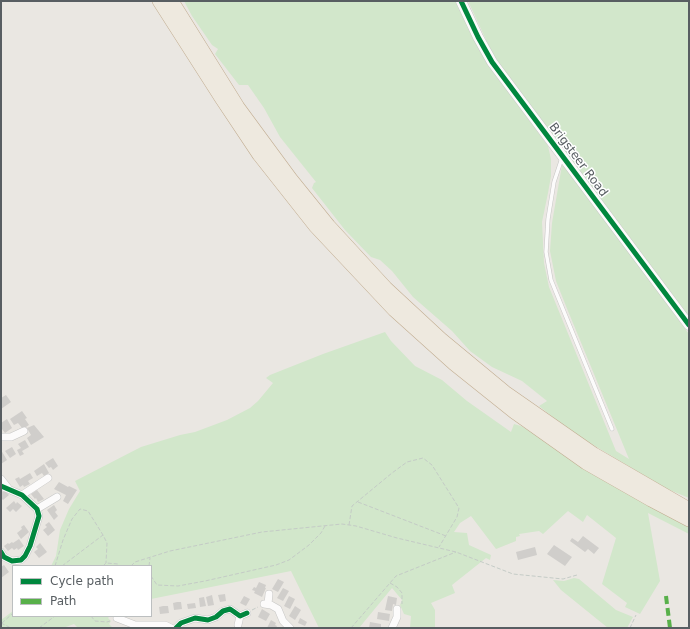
<!DOCTYPE html>
<style>
body{margin:0}
#map{position:relative;width:690px;height:629px;overflow:hidden;background:#eae7e2;font-family:"DejaVu Sans",sans-serif}
canvas{display:block}
.frame{position:absolute;inset:0;border:2px solid #585e62;pointer-events:none}
.legend{position:absolute;left:12px;top:565px;width:140px;height:52px;box-sizing:border-box;background:#fff;border:1px solid #bcbfc0;margin:0;padding:5px 7px;list-style:none;font-size:12px;color:#585e62}
.legend li{display:flex;align-items:center;gap:8px;height:20px}
.legend b{width:20px;border:1px solid #bcbfc0}
</style>
<div id="map">
<canvas width="690" height="629"></canvas>
<div class="frame"></div>
<ul class="legend">
<li><b style="height:5px;background:#00873e"></b>Cycle path</li>
<li><b style="height:5px;background:#58b04a"></b>Path</li>
</ul>
</div>
<script>
const g = document.querySelector('canvas').getContext('2d');
g.lineJoin = 'round';
function paint(path, color) { g.fillStyle = color; g.fill(path, 'evenodd'); }
const toPath = rows => new Path2D(rows.map(r => 'M' + r).join(''));
function stroke(path, color, width, dash) { g.strokeStyle = color; g.lineWidth = width; g.lineCap = dash ? 'butt' : 'round'; g.setLineDash(dash || []); g.stroke(path); }
function drawText(font, color, halo, rows, align = 'center') {
  g.font = font + ' "DejaVu Sans",sans-serif'; g.lineWidth = 3; g.setLineDash([]); g.textBaseline = 'middle'; g.strokeStyle = halo; g.fillStyle = color; for (const [text, x, y, turn = 0] of rows) {
    g.save(); g.translate(x, y); g.rotate((+turn || 0) * Math.PI / 180); g.textAlign = isNaN(turn) ? turn : align; if (halo) g.strokeText(text, 0, 0); g.fillText(text, 0, 0); g.restore();
  }
}
paint(toPath([
 [184,1,457,1,486,61,548,146,551,159,551,176,548,193,542,222,544,263,549,287,616,451,629,459,568,311,556,281,550,251,552,223,562,165,567,168,689,334,689,498,665,488,570,431,539,406,547,401,522,381,492,367,470,351,452,331,413,297,392,271,380,260,371,257,345,230,312,188,314,183,316,182,280,137,264,108,248,85,239,85,215,54,218,49,212,45,192,16],
 [468,1,689,1,689,320,494,57],
 [385,332,391,341,415,366,442,380,467,401,511,432,514,424,521,426,689,525,689,534,648,513,660,581,640,614,625,607,627,603,602,584,616,538,587,515,583,522,568,511,543,534,539,531,519,534,520,536,516,537,516,541,496,549,471,516,460,523,454,532,467,533,469,545,491,555,490,560,486,558,481,562,452,585,455,593,431,603,435,610,435,628,410,628,411,616,404,614,400,605,402,600,392,588,359,628,319,628,291,571,151,599,151,566,51,566,56,556,60,530,69,509,80,491,75,481,141,447,180,435,195,432,227,420,250,408,258,401,273,383,266,378,270,375,323,354],
 [574,578,579,579,616,610,633,617,627,628,608,628,561,590,553,580,564,581],
 [13,611,13,616,110,616,108,618,111,621,109,624,112,627,112,628,78,628,74,624,63,628,1,628,1,620]
]), '#d2e7cb');
paint(toPath([
 [6,395,11,402,1,409,1,398],
 [22,411,27,418,25,419,29,425,23,429,18,423,14,425,10,419],
 [7,419,12,428,5,433,2,429,1,430,1,423],
 [34,425,44,437,31,445,27,438,31,435,27,428],
 [25,440,29,447,22,451,24,454,20,456,17,450,21,448,18,444],
 [12,447,16,454,10,458,5,451],
 [1,450,7,460,1,464],
 [53,458,58,466,53,470,51,467,49,468,45,463],
 [44,464,49,473,44,476,42,473,37,476,34,471],
 [30,473,33,478,28,481,30,484,24,487,23,485,20,487,15,479,19,477,20,479],
 [59,482,68,487,69,486,77,490,68,504,63,501,66,495,54,489],
 [1,490,3,492,5,491,9,495,3,500,1,498],
 [37,490,44,499,38,502,36,498,35,499,31,494],
 [14,501,16,504,17,502,22,506,16,512,13,509,10,512,6,508],
 [54,505,57,510,55,512,58,516,54,520,47,510],
 [49,522,55,530,48,536,43,530,47,527,45,525],
 [24,525,29,532,21,539,17,533,22,529,21,527],
 [583,536,599,548,594,554,588,549,585,552,570,541,572,538,578,542],
 [19,539,24,546,18,550,17,548,14,550,12,548,8,551,4,546,8,543,9,544,12,542,13,543],
 [40,543,47,552,39,558,34,552,38,549,36,547],
 [554,545,572,557,565,566,547,554],
 [535,547,537,555,518,560,516,552],
 [4,565,9,572,1,578,1,567],
 [278,579,284,582,278,592,272,589],
 [259,582,266,585,265,588,266,588,262,597,254,593,255,591,252,590,254,587,256,588],
 [283,588,289,591,283,601,277,598],
 [225,594,226,601,220,602,218,595],
 [212,595,214,605,208,606,206,597],
 [244,596,250,599,246,606,240,603],
 [289,596,295,599,290,609,284,606],
 [388,596,397,598,396,605,393,604,392,611,385,610],
 [204,597,206,606,200,607,199,598],
 [177,602,181,602,182,609,174,610,173,603],
 [195,603,196,608,188,609,187,604],
 [163,606,168,606,169,613,160,614,159,607],
 [295,606,301,610,295,620,289,616],
 [262,609,270,614,266,621,258,617],
 [378,612,390,614,389,621,377,619],
 [300,618,307,622,305,626,298,623],
 [271,620,276,623,275,625,277,626,276,628,267,628],
 [370,622,381,624,381,628,369,628]
]), '#d0cecb');
const lane = toPath([
 [562,158,554,182,548,219,546,252,551,280,612,429]
]);
const street = toPath([
 [1,437,11,437,24,431],
 [1,479,8,488],
 [1,486,22,495,37,509,39,516,30,546,25,556,21,560,12,561,4,557,1,552],
 [22,495,48,478],
 [37,509,57,497],
 [264,604,271,605,278,609,283,621,290,628],
 [268,604,269,594],
 [117,618,135,625,165,625,171,628],
 [238,625,240,616],
 [176,628,181,623,195,618,208,620,216,617,223,611,230,609,240,616,247,613],
 [392,628,397,617,397,609]
]);
const secondary = toPath([
 [461,1,478,37,492,62,689,325]
]);
const highway = toPath([
 [159,1,221,98,259,155,315,226,394,310,454,364,514,412,586,463,651,500,689,520],
 [172,1,238,107,291,179,329,226,386,288,441,339,505,392,594,454,689,509]
]);
stroke(lane, '#c6c6c5', 4.5);
stroke(street, '#c6c6c5', 8);
stroke(secondary, '#c7c6c6', 11);
stroke(highway, '#c1ac90', 14);
stroke(toPath([
 [358,502,446,536],
 [349,525,352,506,392,473,407,462,423,458,432,465,459,508,457,517,439,547],
 [55,566,63,540,72,519,80,509,88,511,103,535,107,543,106,563],
 [62,566,103,535],
 [103,566,106,563,118,564,120,566],
 [131,566,135,562,170,551,262,532,342,524,356,526,397,538,456,552,513,574,563,579,577,575],
 [149,566,150,558],
 [151,576,157,585,178,586,205,581,276,565,289,560,309,545,321,533,325,526],
 [390,583,397,587,402,593,402,604],
 [252,610,258,607],
 [91,616,95,621,107,622,110,621],
 [1,623,11,628],
 [2,623,13,613],
 [39,628,55,616],
 [351,628,396,576,456,552],
 [630,628,636,615]
]), '#c4cbc6', 1, [4, 2]);
stroke(lane, '#fcfbfb', 3.5);
stroke(street, '#fcfbfb', 7);
stroke(secondary, '#fcfbfb', 10);
stroke(highway, '#eee9df', 13);
stroke(toPath([
 [666,596,670,628]
]), '#58b04a', 4, [8, 4]);
stroke(toPath([
 [461,1,478,37,492,62,689,325],
 [1,486,22,495,37,509,39,516,30,546,25,556,21,560,12,561,4,557,1,552],
 [176,628,181,623,195,618,208,620,216,617,223,611,230,609,240,616,247,613]
]), '#00873e', 5);
drawText('12px', '#585e62', '#fff', [
 ["Brigsteer Road",578,160,53]
]);
</script>
